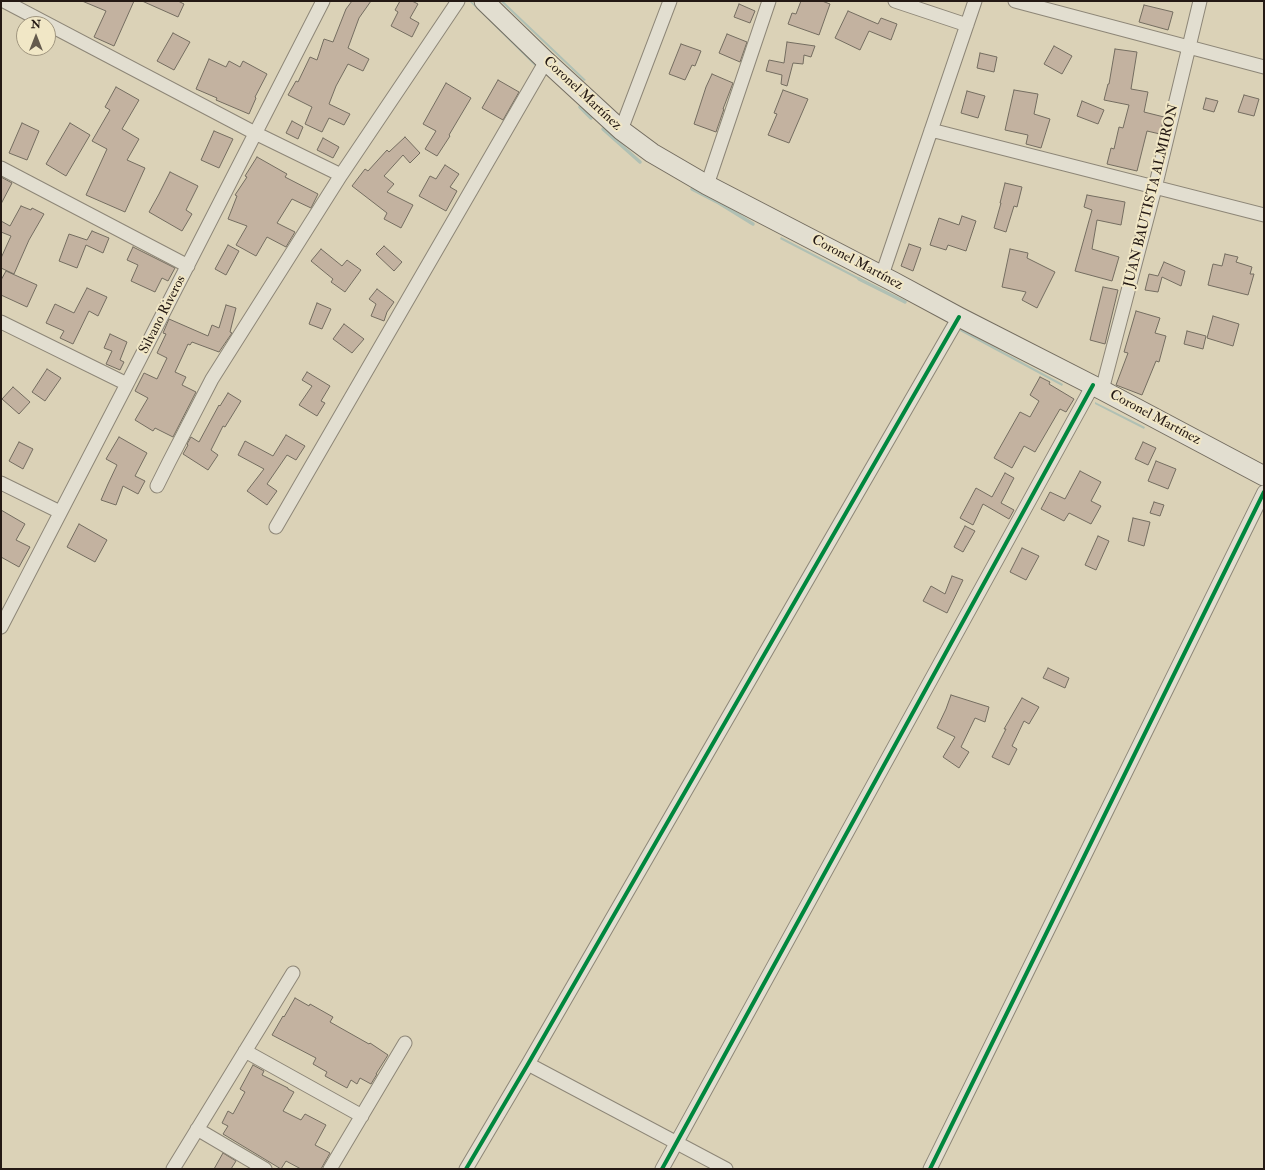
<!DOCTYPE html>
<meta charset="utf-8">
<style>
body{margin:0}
#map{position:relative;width:1265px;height:1170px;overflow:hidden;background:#dbd2b7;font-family:"IM FELL Double Pica",serif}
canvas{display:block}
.frame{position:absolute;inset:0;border:2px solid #241914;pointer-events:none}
.north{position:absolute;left:16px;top:16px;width:40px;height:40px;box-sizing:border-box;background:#f1e7c6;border:1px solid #9f957f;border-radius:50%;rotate:0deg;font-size:11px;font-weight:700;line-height:16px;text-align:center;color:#241914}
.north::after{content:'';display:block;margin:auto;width:14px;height:18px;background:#645a4d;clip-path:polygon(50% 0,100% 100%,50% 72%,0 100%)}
</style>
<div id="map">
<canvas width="1265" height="1170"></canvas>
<div class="frame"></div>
<div class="north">N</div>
</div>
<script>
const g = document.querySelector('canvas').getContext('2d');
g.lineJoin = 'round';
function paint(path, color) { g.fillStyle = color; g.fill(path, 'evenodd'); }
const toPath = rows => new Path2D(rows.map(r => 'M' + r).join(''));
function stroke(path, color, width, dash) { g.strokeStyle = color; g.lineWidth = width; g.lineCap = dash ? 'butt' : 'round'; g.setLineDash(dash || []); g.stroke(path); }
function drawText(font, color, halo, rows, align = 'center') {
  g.font = font + ' "IM FELL Double Pica",serif'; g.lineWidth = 4; g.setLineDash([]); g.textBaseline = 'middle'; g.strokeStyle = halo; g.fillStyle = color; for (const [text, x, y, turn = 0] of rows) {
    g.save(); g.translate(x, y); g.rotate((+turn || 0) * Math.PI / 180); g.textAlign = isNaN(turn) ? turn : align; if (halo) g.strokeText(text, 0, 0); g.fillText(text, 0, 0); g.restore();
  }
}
paint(toPath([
 [469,1,471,1,536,64,535,66],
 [500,1,503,1,586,80,584,81],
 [781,237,862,279,861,281,780,239],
 [961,329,1063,384,1062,386,960,331],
 [1095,402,1145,427,1144,429,1095,404]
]), '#b0c0b4');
stroke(toPath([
 [580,107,591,118],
 [603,129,640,162],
 [692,189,719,203,753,224],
 [859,279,905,302]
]), '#b0c0b4', 3.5);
const building = toPath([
 [82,1,134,1,114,46,94,37,106,11,82,1],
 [142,1,178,1,184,4,178,17,142,1],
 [352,1,371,1,359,18,348,48,369,59,363,71,348,64,336,86,329,104,350,114,344,125,329,118,322,132,305,124,312,107,288,95,296,81,298,82,310,57,317,60,324,39,333,42,346,9,352,1],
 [400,1,412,1,418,4,410,18,419,23,412,37,391,26,398,12,395,10,400,1],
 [801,1,822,1,830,4,819,35,788,24,792,13,796,14,801,1],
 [739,4,755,11,750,23,734,17,739,4],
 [1144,5,1173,12,1168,30,1139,22,1144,5],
 [848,11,878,24,881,18,897,24,891,40,869,31,860,50,835,38,848,11],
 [173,33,190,42,174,70,157,61,173,33],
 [727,34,747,42,740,62,719,53,727,34],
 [787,42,815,46,811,57,804,55,803,64,793,63,787,86,781,84,782,75,766,71,769,60,784,63,787,42],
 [681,44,701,51,695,66,692,65,685,80,669,74,681,44],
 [1054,46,1072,56,1062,74,1044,64,1054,46],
 [1115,49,1137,52,1131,89,1148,92,1144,112,1164,117,1160,134,1147,131,1137,171,1107,164,1111,148,1114,149,1119,127,1123,128,1129,105,1104,100,1108,84,1109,84,1115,49],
 [980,53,997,57,994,72,977,68,980,53],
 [209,59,226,67,229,61,240,67,243,61,267,74,255,97,256,98,249,114,216,100,217,98,196,89,209,59],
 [712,74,733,83,723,109,724,109,716,132,694,124,706,87,712,74],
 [498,80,519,92,503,120,482,108,498,80],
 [446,83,471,98,449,135,450,136,437,156,425,149,436,131,423,124,446,83],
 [116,87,139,100,122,129,139,139,127,160,145,168,125,212,86,195,107,149,92,141,110,110,105,107,116,87],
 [783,90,808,99,789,143,768,135,777,114,774,113,783,90],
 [1014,90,1038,94,1034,114,1050,119,1041,148,1026,144,1028,135,1005,130,1014,90],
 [967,91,985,96,978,118,961,113,967,91],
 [1244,95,1259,99,1254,116,1238,112,1244,95],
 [1206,98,1218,101,1214,112,1203,109,1206,98],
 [1082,101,1104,110,1098,124,1077,116,1082,101],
 [292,121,303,127,298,139,286,133,292,121],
 [22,123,39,131,27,160,9,153,22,123],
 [70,123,90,135,66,176,46,164,70,123],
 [214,131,233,139,219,168,201,160,214,131],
 [405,137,420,153,410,163,403,155,384,176,394,184,387,192,413,205,401,228,384,219,387,213,352,186,365,169,368,171,387,150,389,152,405,137],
 [323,138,339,147,333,158,317,150,323,138],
 [257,157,287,174,285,177,318,194,311,208,292,199,277,223,295,232,286,247,267,237,256,256,236,245,247,226,228,219,237,196,235,195,247,177,245,176,257,157],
 [445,165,459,174,450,187,457,191,446,211,419,196,430,176,436,179,445,165],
 [170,172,198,186,186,210,192,214,182,231,149,212,159,194,170,172],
 [1,177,12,183,1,204,1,177],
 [1005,183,1022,187,1017,207,1014,206,1006,232,994,228,1001,203,1000,203,1005,183],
 [1087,195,1125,202,1121,225,1097,220,1092,249,1119,257,1112,281,1075,271,1092,210,1084,207,1087,195],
 [21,206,31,210,32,208,44,214,29,240,14,274,1,268,1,258,11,236,1,232,1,221,10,226,21,206],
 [962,216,976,221,966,251,948,245,946,250,930,245,939,218,959,225,962,216],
 [92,231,109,238,103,253,86,245,77,268,59,261,69,234,87,240,92,231],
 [909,244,921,248,913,271,901,266,909,244],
 [228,245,239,251,226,275,215,269,228,245],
 [384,246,402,262,394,271,376,254,384,246],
 [133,247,175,268,168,281,162,278,155,292,131,281,138,265,127,260,133,247],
 [321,249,342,266,347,260,361,270,345,292,331,282,333,279,311,261,321,249],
 [1010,249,1028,253,1027,258,1055,272,1037,308,1022,300,1026,292,1002,287,1010,249],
 [1225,254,1238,257,1236,262,1252,267,1250,274,1254,274,1248,295,1208,285,1213,264,1222,266,1225,254],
 [1164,262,1185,271,1181,286,1162,277,1158,292,1145,290,1149,274,1158,276,1164,262],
 [6,271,37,285,27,307,1,295,1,280,6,271],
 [1103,287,1118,290,1105,344,1090,340,1103,287],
 [87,288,107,297,98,316,89,311,73,344,60,338,64,331,46,323,55,304,74,313,87,288],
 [377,289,394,302,387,312,384,321,371,316,376,304,369,299,377,289],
 [317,303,331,309,322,329,309,324,317,303],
 [226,305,236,308,230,332,232,333,219,352,192,342,190,345,188,344,175,372,186,377,182,385,196,392,173,437,155,428,153,431,135,420,148,398,135,391,144,373,157,379,167,358,157,353,166,334,163,333,169,319,208,336,212,325,219,328,226,305],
 [1136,311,1160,318,1155,333,1166,336,1159,362,1156,361,1142,395,1116,385,1128,353,1124,352,1136,311],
 [1213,316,1239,324,1233,346,1207,338,1213,316],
 [344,324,364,339,352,353,333,339,344,324],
 [1187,331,1206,336,1203,349,1184,344,1187,331],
 [110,334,127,342,120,360,124,362,120,370,106,364,112,351,104,348,110,334],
 [47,369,61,378,45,401,32,392,47,369],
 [307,372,330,386,321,401,325,403,317,416,299,405,312,386,302,380,307,372],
 [1040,377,1050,382,1049,384,1074,399,1066,412,1060,409,1035,452,1024,446,1012,468,994,458,1020,412,1030,417,1039,401,1030,395,1040,377],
 [13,387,30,402,19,414,2,399,13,387],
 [228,393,241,401,225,427,223,426,211,450,218,455,208,470,183,454,188,445,187,444,191,437,199,442,219,405,220,406,228,393],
 [286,435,305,446,296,460,287,455,267,484,277,491,267,505,247,491,264,469,238,455,245,441,273,456,286,435],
 [119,437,147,453,135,476,145,481,138,494,123,486,116,505,101,500,108,484,117,465,106,459,119,437],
 [19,442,33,449,23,469,9,461,19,442],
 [1143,442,1156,448,1148,465,1135,459,1143,442],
 [1156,461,1176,469,1168,489,1148,481,1156,461],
 [1080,471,1101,482,1091,501,1101,506,1091,524,1069,513,1064,521,1041,509,1050,492,1065,499,1080,471],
 [1005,473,1014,478,1001,503,1014,510,1009,519,983,504,973,525,960,518,976,488,992,497,1005,473],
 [1154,502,1164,505,1160,516,1150,513,1154,502],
 [1,510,25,524,16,540,30,547,19,567,1,557,1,510],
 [1133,518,1150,522,1144,546,1128,541,1133,518],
 [79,524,107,540,95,562,67,547,79,524],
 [965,526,975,531,963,552,954,547,965,526],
 [1098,536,1109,541,1096,570,1085,565,1098,536],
 [1022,548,1039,556,1026,580,1010,572,1022,548],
 [952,576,963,580,947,613,923,601,931,586,945,594,952,576],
 [1048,668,1069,678,1065,688,1043,678,1048,668],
 [951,695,989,707,985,722,975,718,961,747,969,752,959,768,943,757,955,737,937,728,946,709,951,695],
 [1022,698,1039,707,1029,724,1024,721,1012,746,1017,749,1009,765,992,757,1006,729,1004,729,1022,698],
 [295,998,309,1006,310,1004,333,1017,330,1022,369,1044,370,1043,388,1055,376,1074,377,1074,371,1084,360,1078,357,1084,351,1080,347,1088,325,1076,327,1072,313,1064,316,1058,272,1035,283,1016,284,1017,295,998],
 [253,1065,264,1071,262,1075,288,1088,288,1089,294,1092,283,1111,301,1120,305,1114,326,1125,315,1145,330,1153,321,1169,301,1169,286,1161,281,1169,223,1134,228,1126,222,1123,228,1111,233,1114,245,1092,240,1089,253,1065],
 [223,1153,236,1161,231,1169,214,1169,223,1153]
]);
paint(building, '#c3b2a0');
stroke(building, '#746d60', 1);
const street = toPath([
 [4,1,255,133,341,175],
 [895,1,967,25],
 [1015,1,1264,67],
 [621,130,670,1],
 [931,130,1264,215],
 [1,168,188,266],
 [707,185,769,1],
 [882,275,975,1],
 [1,322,127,384],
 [1102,390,1155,188,1200,1],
 [1,483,60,512],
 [157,486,169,462,212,379,341,175,458,1],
 [276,527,546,61],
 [1,627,127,384,323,1],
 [245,1051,362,1116],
 [528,1064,726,1169],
 [197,1129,265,1169],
 [173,1169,293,973],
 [330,1169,405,1043],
 [466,1169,528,1064,959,317],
 [662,1169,1093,385],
 [930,1169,1264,492]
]);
const secondary = toPath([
 [484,1,546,61,621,130,652,153,707,185,894,282,959,317,1102,390,1264,476]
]);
stroke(street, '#8d8677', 15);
stroke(secondary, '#746d60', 21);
stroke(street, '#e2ded0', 13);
stroke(secondary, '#e2ded0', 19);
stroke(toPath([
 [466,1169,528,1064,959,317],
 [662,1169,1093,385],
 [930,1169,1264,492]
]), '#00873e', 4);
drawText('14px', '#241914', '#f1e7c6', [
 ["Coronel Martínez",582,94,43],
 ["JUAN BAUTISTA ALMIRON",1152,196,-76],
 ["Coronel Martínez",857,263,28],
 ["Silvano Riveros",163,315,-63],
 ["Coronel Martínez",1155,418,28]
]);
</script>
